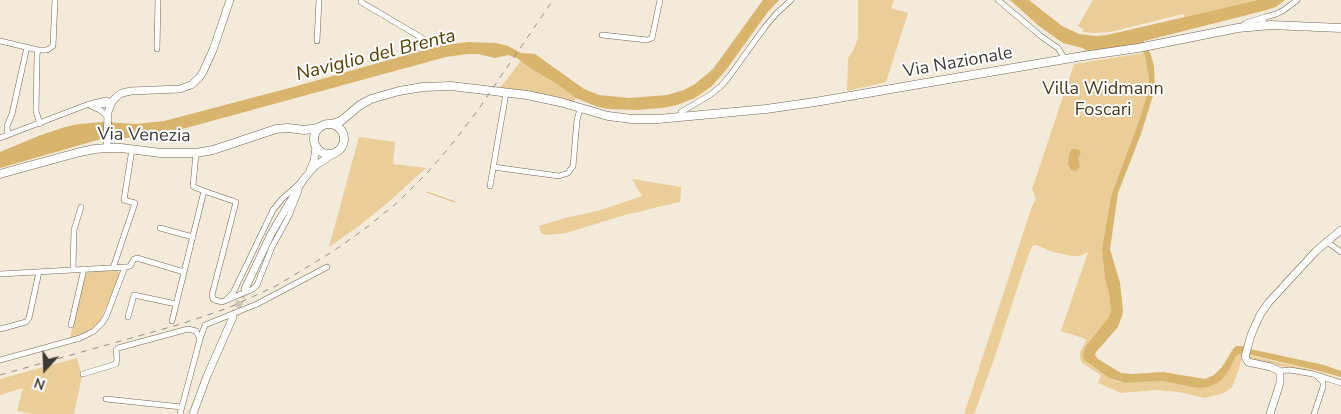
<!DOCTYPE html>
<style>
body{margin:0}
#map{position:relative;width:1341px;height:414px;overflow:hidden;background:#f3ead9;font-family:"Nunito Sans",sans-serif}
canvas{display:block}
.north{position:absolute;left:20px;top:344px;width:50px;height:50px;-webkit-text-stroke:4px #fff;paint-order:stroke;rotate:200deg;font-size:14px;font-weight:700;line-height:20px;text-align:center;color:#3d3933}
.north::after{content:'';display:block;margin:auto;width:18px;height:22px;background:#3d3933;clip-path:polygon(50% 0,100% 100%,50% 72%,0 100%)}
</style>
<div id="map">
<canvas width="1341" height="414"></canvas>
<div class="north">N</div>
</div>
<script>
const g = document.querySelector('canvas').getContext('2d');
g.lineJoin = 'round';
function paint(path, color) { g.fillStyle = color; g.fill(path, 'evenodd'); }
const toPath = rows => new Path2D(rows.map(r => 'M' + r).join(''));
function stroke(path, color, width, dash) { g.strokeStyle = color; g.lineWidth = width; g.lineCap = dash ? 'butt' : 'round'; g.setLineDash(dash || []); g.stroke(path); }
function drawText(font, color, halo, rows, align = 'center') {
  g.font = font + ' "Nunito Sans",sans-serif'; g.lineWidth = 4; g.setLineDash([]); g.textBaseline = 'middle'; g.strokeStyle = halo; g.fillStyle = color; for (const [text, x, y, turn = 0] of rows) {
    g.save(); g.translate(x, y); g.rotate((+turn || 0) * Math.PI / 180); g.textAlign = isNaN(turn) ? turn : align; if (halo) g.strokeText(text, 0, 0); g.fillText(text, 0, 0); g.restore();
  }
}
paint(toPath([
 [858,0,894,0,891,8,908,13,886,82,847,91,848,58,852,53,858,38],
 [1093,0,1258,0,1185,17,1183,14,1110,32,1094,33,1083,32,1083,29,1078,26],
 [1144,53,1149,80,1147,94,1140,118,1111,196,1102,249,1105,279,1109,294,1111,311,1108,318,1085,347,1083,357,1087,363,1109,378,1115,381,1125,383,1162,381,1192,387,1217,383,1225,375,1236,356,1239,354,1243,353,1239,369,1232,387,1224,393,1205,398,1179,392,1156,390,1121,393,1098,383,1101,375,1082,363,1080,358,1080,352,1087,340,1083,338,1061,331,1088,252,1080,256,1072,256,1053,252,1036,245,1032,246,1026,262,993,362,974,414,964,414,1032,206,1036,199,1032,189,1074,64],
 [521,61,531,69,557,84,576,98,573,103,550,97,500,88],
 [359,137,395,142,393,164,426,168,385,205,360,225,329,247],
 [632,179,681,187,680,202,657,207,639,212,628,214,566,233,546,235,541,233,539,226,565,218,598,211,642,196],
 [115,270,120,273,120,276,100,321,90,330,82,334,70,338,85,274,88,272],
 [1248,355,1320,372,1341,379,1341,382,1314,374,1251,359,1249,358],
 [77,358,82,376,74,414,34,414,17,411,23,388,0,395,0,379]
]), '#eacd97');
paint(toPath([
 [763,0,779,0,767,13,726,70,712,86,695,98,677,105,662,108,636,110,608,109,598,107,576,98,557,84,531,69,517,58,508,55,495,58,478,54,467,54,446,57,164,134,147,137,122,138,121,136,117,136,117,138,101,139,0,168,0,152,41,135,65,127,79,124,103,122,136,124,164,121,297,86,438,46,468,42,496,43,508,46,521,53,535,54,584,89,599,95,629,98,667,95,684,90,695,84,713,69],
 [1010,0,1029,0,1062,26,1079,34,1096,36,1107,35,1258,0,1285,0,1276,7,1263,11,1144,41,1144,43,1151,55,1154,67,1155,89,1141,134,1118,193,1110,249,1120,283,1123,310,1122,316,1118,327,1096,352,1095,355,1098,359,1121,373,1132,374,1163,372,1205,379,1214,375,1222,367,1233,349,1236,346,1243,346,1250,349,1324,365,1341,371,1341,377,1319,371,1243,353,1239,354,1236,356,1229,370,1222,379,1217,383,1208,387,1202,388,1192,387,1162,381,1125,383,1109,378,1084,360,1083,355,1085,347,1108,318,1111,311,1109,294,1105,279,1102,249,1111,196,1140,118,1147,94,1149,80,1146,62,1144,53,1136,45,1116,48,1086,51,1083,48,1063,43,1039,26],
 [1072,149,1078,149,1081,152,1078,158,1080,167,1076,171,1071,170,1068,164,1069,154]
]), '#d9b46c');
stroke(toPath([
 [427,192,455,202]
]), '#d9b46c', 1);
stroke(toPath([
 [233,317,245,289]
]), '#cfc7b8', 7, [7, 3.5]);
const street = toPath([
 [361,0,361,2,422,38],
 [998,0,1042,37,1058,48,1065,59],
 [1262,25,1262,22,1265,17,1276,14,1284,10,1297,0],
 [1240,27,1246,23,1265,17],
 [602,35,647,40,652,38,660,0],
 [0,41,38,50],
 [317,41,319,0],
 [157,49,158,0],
 [91,106,110,104],
 [93,107,100,110,107,116],
 [681,116,681,112,710,95,721,86,728,78,765,27,776,14,791,0],
 [40,124,36,111,37,55,38,50,47,50,53,46,55,0],
 [8,135,7,126,12,114,27,47],
 [0,138,89,104,106,100,112,102],
 [493,167,559,176,568,173,573,166,577,120,580,109],
 [490,186,506,93],
 [204,191,236,202,212,295,213,299,215,300,222,302,253,289,257,285,272,247,289,216,299,191],
 [160,228,193,237],
 [1326,241,1341,252],
 [113,268,135,203,124,200,132,149],
 [73,270,74,230,81,207],
 [0,274,127,267,130,266,134,259,137,258,184,272],
 [227,299,233,293,273,210,282,199,300,183],
 [128,317,134,295,176,304],
 [172,321,204,191,194,187,193,186,196,153],
 [71,325,84,269],
 [0,329,26,322,29,318,39,272],
 [0,360,80,338,94,331,102,323,106,317,125,267],
 [1279,371,1290,370,1313,374,1341,383],
 [83,374,116,364,117,359,116,350,118,348,188,329,196,331,200,339],
 [106,399,182,407],
 [180,414,200,339,205,325,257,304,327,267],
 [1314,414,1323,387,1323,382,1317,376]
]);
const secondary = toPath([
 [107,148,108,112,112,102,116,97,122,93,131,91,180,89,191,85,199,78,203,72,213,50,230,0],
 [310,170,314,161,316,147],
 [245,289,271,234,303,180,315,166,333,154],
 [193,414,207,376,233,317],
 [1270,414,1280,383,1280,374,1279,371,1271,367,1248,362,1245,357,1251,335,1260,315,1269,302,1316,251,1341,230]
]);
const primary = toPath([
 '314 139a15 15 0 1 1 30 0a15 15 0 1 1-30 0Z',
 [332,124,341,121,360,105,371,99,399,91,423,87,451,86,527,95,560,102,608,116,632,119,658,119,766,109,815,102,1083,56,1138,48,1238,28,1271,25,1341,28],
 [0,174,80,152,95,149,107,148,121,148,161,153,196,153,213,150,276,129,288,128,304,130,318,128]
]);
stroke(street, '#6f6657', 6);
stroke(secondary, '#6f6657', 8);
stroke(primary, '#6f6657', 9);
stroke(street, '#fff', 5);
stroke(secondary, '#fff', 7);
stroke(primary, '#fff', 8);
stroke(toPath([
 [0,375,181,324,228,308,276,286,332,252,366,228,398,202,428,172,452,144,478,110,553,0]
]), '#958f83', 1, [6, 6]);
drawText('18px', '#3d3933', '#fff', [
 ["Via Nazionale",958,63,-10],
 ["Via Venezia",144,136,1]
]);
drawText('18px', '#4a3a1b', '#fff', [
 ["Villa Widmann",1103,90],
 ["Foscari",1103,111]
]);
drawText('italic 19px', '#553c00', '#fff', [
 ["Naviglio del Brenta",376,56,-14]
]);
</script>
